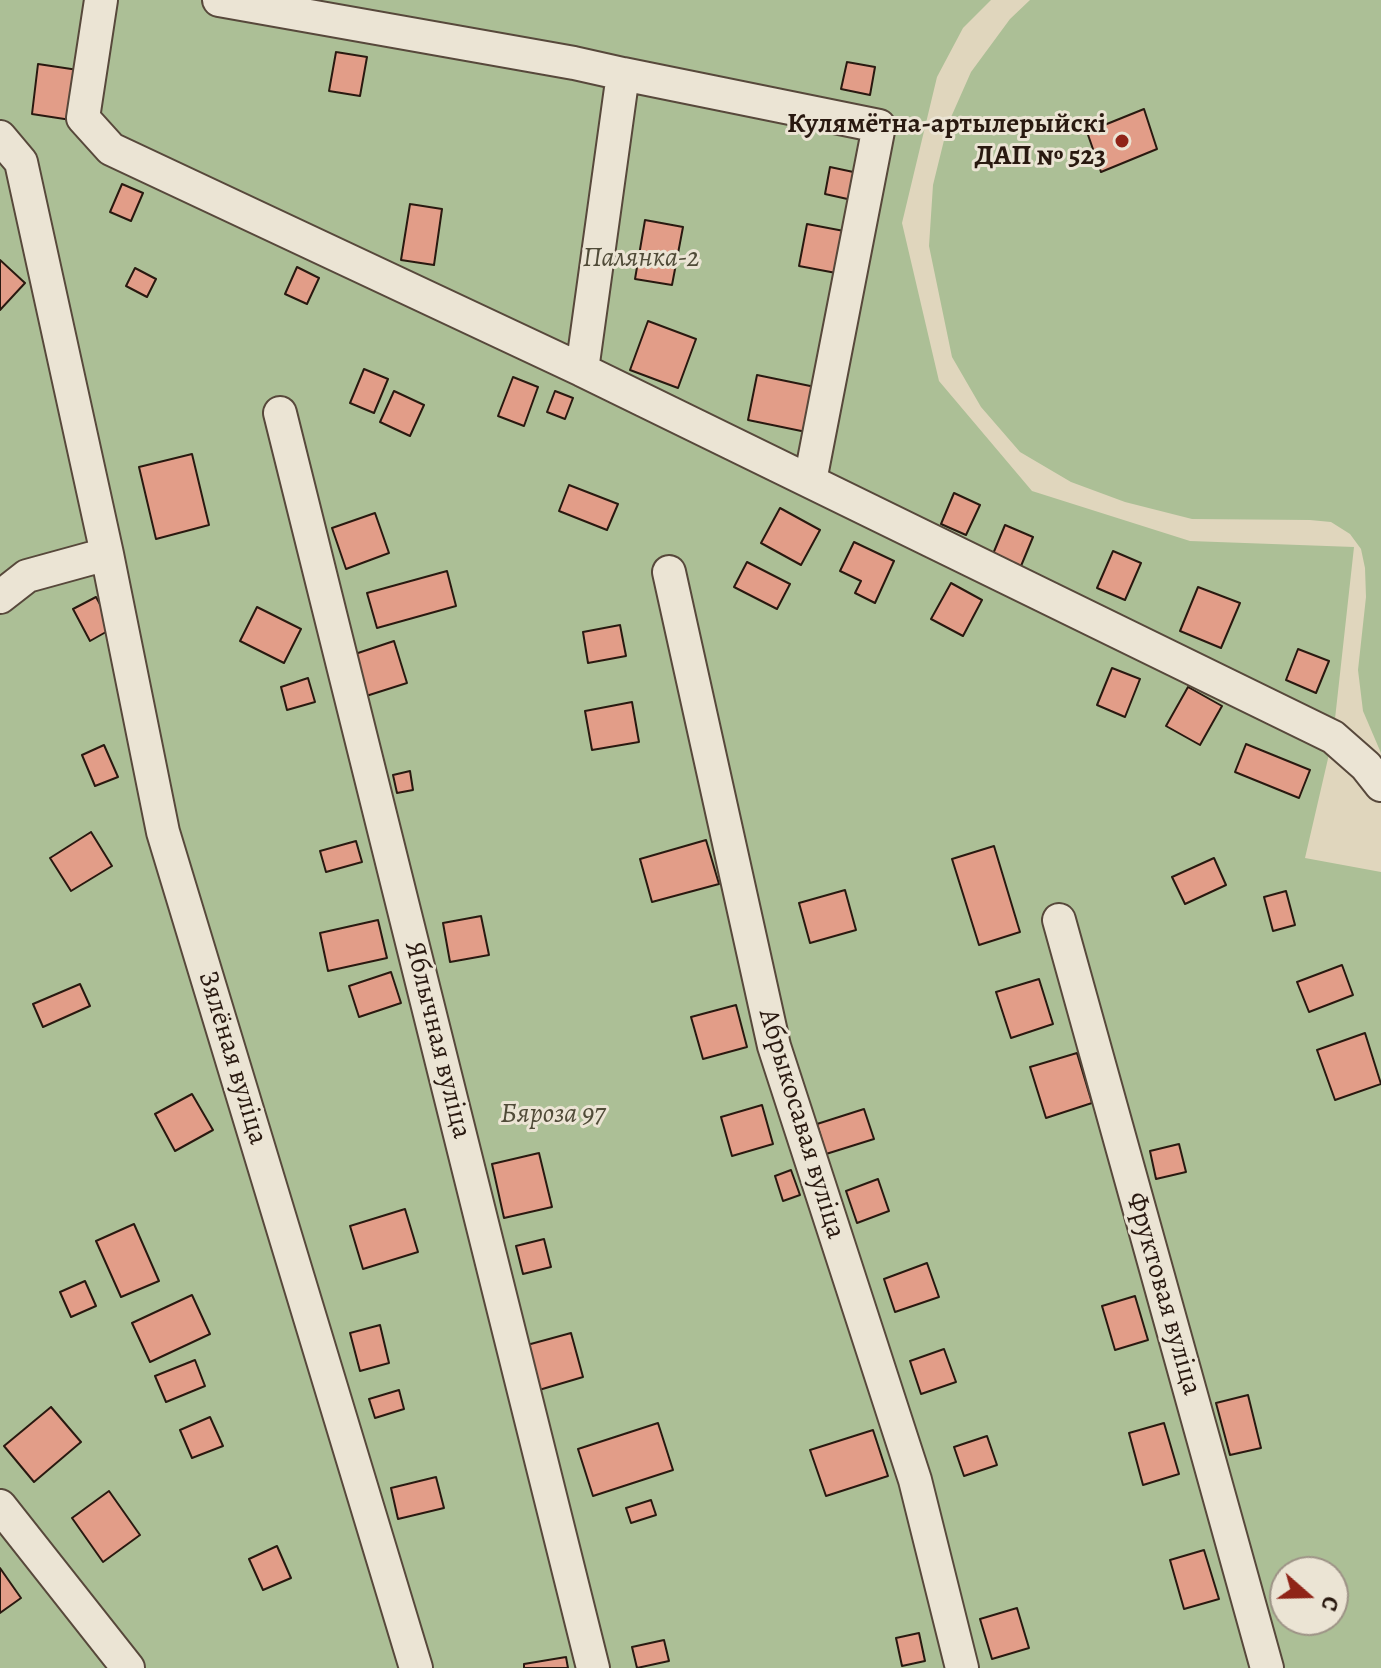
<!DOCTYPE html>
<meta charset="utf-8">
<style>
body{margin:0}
#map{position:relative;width:1381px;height:1668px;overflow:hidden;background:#e0d6bd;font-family:Alegreya,serif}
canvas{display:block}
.north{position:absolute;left:1269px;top:1556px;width:80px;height:80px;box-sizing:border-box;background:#ebe4d4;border:2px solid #9d9386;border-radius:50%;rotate:110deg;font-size:22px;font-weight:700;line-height:32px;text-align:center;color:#291910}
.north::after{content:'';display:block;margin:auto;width:28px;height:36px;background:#8f2418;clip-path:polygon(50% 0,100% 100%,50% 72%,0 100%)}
</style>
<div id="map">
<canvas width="1381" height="1668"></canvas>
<div class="north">С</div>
</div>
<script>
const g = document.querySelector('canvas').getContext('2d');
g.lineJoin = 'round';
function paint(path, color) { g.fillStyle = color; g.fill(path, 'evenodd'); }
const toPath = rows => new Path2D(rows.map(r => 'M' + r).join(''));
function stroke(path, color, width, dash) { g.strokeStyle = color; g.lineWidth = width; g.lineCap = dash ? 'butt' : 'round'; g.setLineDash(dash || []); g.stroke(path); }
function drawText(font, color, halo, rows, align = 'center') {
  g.font = font + ' Alegreya,serif'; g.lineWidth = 6; g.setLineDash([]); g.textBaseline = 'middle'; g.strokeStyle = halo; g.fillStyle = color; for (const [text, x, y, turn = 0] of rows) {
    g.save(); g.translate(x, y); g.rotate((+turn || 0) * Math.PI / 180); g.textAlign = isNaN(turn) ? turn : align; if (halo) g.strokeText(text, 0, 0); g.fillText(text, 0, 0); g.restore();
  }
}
paint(toPath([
 [0,0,991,0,963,28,937,77,902,223,939,381,1032,491,1190,541,1354,547,1333,737,1305,858,1381,872,1381,1668,0,1668],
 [1285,1572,1333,1572,1333,1620,1285,1620],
 [1030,0,1381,0,1381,753,1363,711,1358,670,1366,597,1365,568,1361,549,1350,534,1331,522,1310,520,1192,519,1125,502,1071,482,1020,452,981,407,952,357,929,246,933,185,948,124,971,72,1010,19]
]), '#acbf96');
const building = toPath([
 [336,52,367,57,360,96,329,91,336,52],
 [847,62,875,67,870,95,841,89,847,62],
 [38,64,78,70,71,120,32,114,38,64],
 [1144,109,1157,149,1101,172,1087,132,1144,109],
 [830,167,858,173,852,200,825,194,830,167],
 [122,184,143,193,131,221,110,212,122,184],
 [410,204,442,209,434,265,401,260,410,204],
 [645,220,683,227,672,285,635,279,645,220],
 [807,224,844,231,836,273,799,266,807,224],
 [0,260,25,283,0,310,0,260],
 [297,267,319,278,307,304,285,294,297,267],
 [135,268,156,279,147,297,126,286,135,268],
 [648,321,696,339,678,388,630,370,648,321],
 [364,369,388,379,374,413,350,403,364,369],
 [757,375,820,388,811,433,748,420,757,375],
 [513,377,538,387,524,426,498,416,513,377],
 [394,391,424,405,410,436,380,422,394,391],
 [555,391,573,398,565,419,547,412,555,391],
 [192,454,209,525,156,539,139,467,192,454],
 [569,485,618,504,607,530,559,511,569,485],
 [954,493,980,505,966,535,941,524,954,493],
 [780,508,820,530,801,565,761,543,780,508],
 [375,513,389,553,346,569,332,528,375,513],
 [1005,525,1033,537,1021,566,993,554,1005,525],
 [854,542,894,561,875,603,855,593,861,581,840,571,854,542],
 [1113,551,1141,563,1125,600,1097,588,1113,551],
 [747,562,790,584,777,609,734,587,747,562],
 [447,571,456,606,377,628,367,593,447,571],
 [951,583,982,600,963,636,931,619,951,583],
 [1198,587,1240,603,1221,648,1180,631,1198,587],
 [96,597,113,628,90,641,73,609,96,597],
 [257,607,301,629,284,663,240,641,257,607],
 [620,625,626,656,588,663,583,632,620,625],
 [394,641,407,683,363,697,349,656,394,641],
 [1298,649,1329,661,1316,693,1286,680,1298,649],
 [1112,668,1140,679,1125,717,1097,705,1112,668],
 [308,678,315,702,287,710,281,687,308,678],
 [1188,687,1222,706,1200,745,1166,726,1188,687],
 [632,702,639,742,592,750,585,711,632,702],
 [1246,744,1310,770,1299,798,1235,772,1246,744],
 [104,745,118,777,95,786,82,755,104,745],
 [410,771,413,790,397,793,393,775,410,771],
 [91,832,112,866,71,891,50,858,91,832],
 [706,840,719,884,652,902,640,859,706,840],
 [356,841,362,862,326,872,320,851,356,841],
 [994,846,1020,932,979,945,952,859,994,846],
 [1214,858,1226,885,1185,904,1172,877,1214,858],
 [845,890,856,930,810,943,799,903,845,890],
 [1286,891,1295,925,1273,931,1264,897,1286,891],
 [481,916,489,955,450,962,443,923,481,916],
 [378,920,387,958,328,971,320,933,378,920],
 [1342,965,1353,995,1309,1012,1297,982,1342,965],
 [391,972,401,1003,359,1017,349,986,391,972],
 [1039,979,1053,1024,1011,1038,996,992,1039,979],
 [80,984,90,1006,43,1027,33,1004,80,984],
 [736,1005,747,1047,703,1059,691,1017,736,1005],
 [1365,1033,1381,1084,1335,1100,1317,1050,1365,1033],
 [1077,1053,1092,1103,1046,1118,1030,1067,1077,1053],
 [192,1094,213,1130,175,1151,155,1114,192,1094],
 [762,1105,773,1144,732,1156,721,1117,762,1105],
 [864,1109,874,1139,826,1154,817,1124,864,1109],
 [1179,1144,1186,1172,1156,1179,1150,1151,1179,1144],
 [539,1153,552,1207,504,1218,492,1164,539,1153],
 [791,1170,800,1195,783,1201,775,1176,791,1170],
 [878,1179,889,1211,857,1223,846,1191,878,1179],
 [405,1209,418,1252,363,1269,350,1226,405,1209],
 [134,1224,159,1281,121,1297,96,1241,134,1224],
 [544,1239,551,1267,523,1274,516,1246,544,1239],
 [927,1263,939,1297,895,1312,884,1279,927,1263],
 [85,1281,96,1306,71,1317,60,1292,85,1281],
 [192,1295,210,1334,150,1362,132,1323,192,1295],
 [1135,1296,1148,1340,1115,1350,1102,1306,1135,1296],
 [380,1325,389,1363,360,1371,350,1333,380,1325],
 [571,1333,583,1377,539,1390,527,1345,571,1333],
 [944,1349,956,1382,921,1394,910,1361,944,1349],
 [195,1360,205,1386,166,1402,155,1376,195,1360],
 [399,1390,404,1409,375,1418,369,1399,399,1390],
 [1248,1395,1261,1448,1230,1455,1216,1403,1248,1395],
 [51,1407,81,1442,34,1482,4,1446,51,1407],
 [210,1417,223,1446,192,1458,180,1430,210,1417],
 [658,1423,673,1470,593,1496,578,1449,658,1423],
 [1164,1423,1179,1474,1143,1485,1129,1433,1164,1423],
 [873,1430,888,1476,826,1496,810,1450,873,1430],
 [987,1436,997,1465,964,1476,954,1447,987,1436],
 [436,1477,444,1508,398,1519,391,1488,436,1477],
 [109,1491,140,1535,103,1562,72,1518,109,1491],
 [651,1500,656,1515,631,1523,626,1508,651,1500],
 [277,1546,291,1578,263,1590,249,1559,277,1546],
 [1204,1550,1219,1599,1184,1609,1170,1560,1204,1550],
 [0,1568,21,1598,0,1613,0,1568],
 [1017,1608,1029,1648,992,1659,980,1619,1017,1608],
 [919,1633,925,1661,902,1666,896,1638,919,1633],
 [664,1640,669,1661,637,1668,632,1647,664,1640],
 [566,1657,568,1668,524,1668,524,1664,566,1657]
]);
paint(building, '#e29d88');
stroke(building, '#291910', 2);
const minor = toPath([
 [101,0,83,118,111,149,582,370],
 [219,0,574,63,623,74,582,370,1333,737,1366,766,1381,785],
 [623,74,879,126,810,481],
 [0,137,21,162,107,554],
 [280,413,593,1668],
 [669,572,774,1046,915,1480,962,1668],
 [0,597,27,576,107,554,163,832,416,1668],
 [1059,920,1267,1668],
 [0,1506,128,1668]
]);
stroke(minor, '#57483b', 36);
stroke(minor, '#ebe4d4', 32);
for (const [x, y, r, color] of [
 [1122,141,8,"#8f2418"]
]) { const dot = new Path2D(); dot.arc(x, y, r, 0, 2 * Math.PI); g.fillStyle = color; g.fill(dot); stroke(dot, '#ebe4d4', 3); }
drawText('bold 28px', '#291910', '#ebe4d4', [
 ["Кулямётна-артылерыйскі",1106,125],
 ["ДАП № 523",1106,157]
], 'right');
drawText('italic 28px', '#504b38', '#ebe4d4', [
 ["Палянка-2",641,259],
 ["Бяроза 97",553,1115]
]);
drawText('28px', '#291910', '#ebe4d4', [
 ["Яблычная вуліца",437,1040,76],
 ["Зялёная вуліца",232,1058,73],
 ["Абрыкосавая вуліца",801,1124,73],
 ["Фруктовая вуліца",1163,1294,74]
]);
</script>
